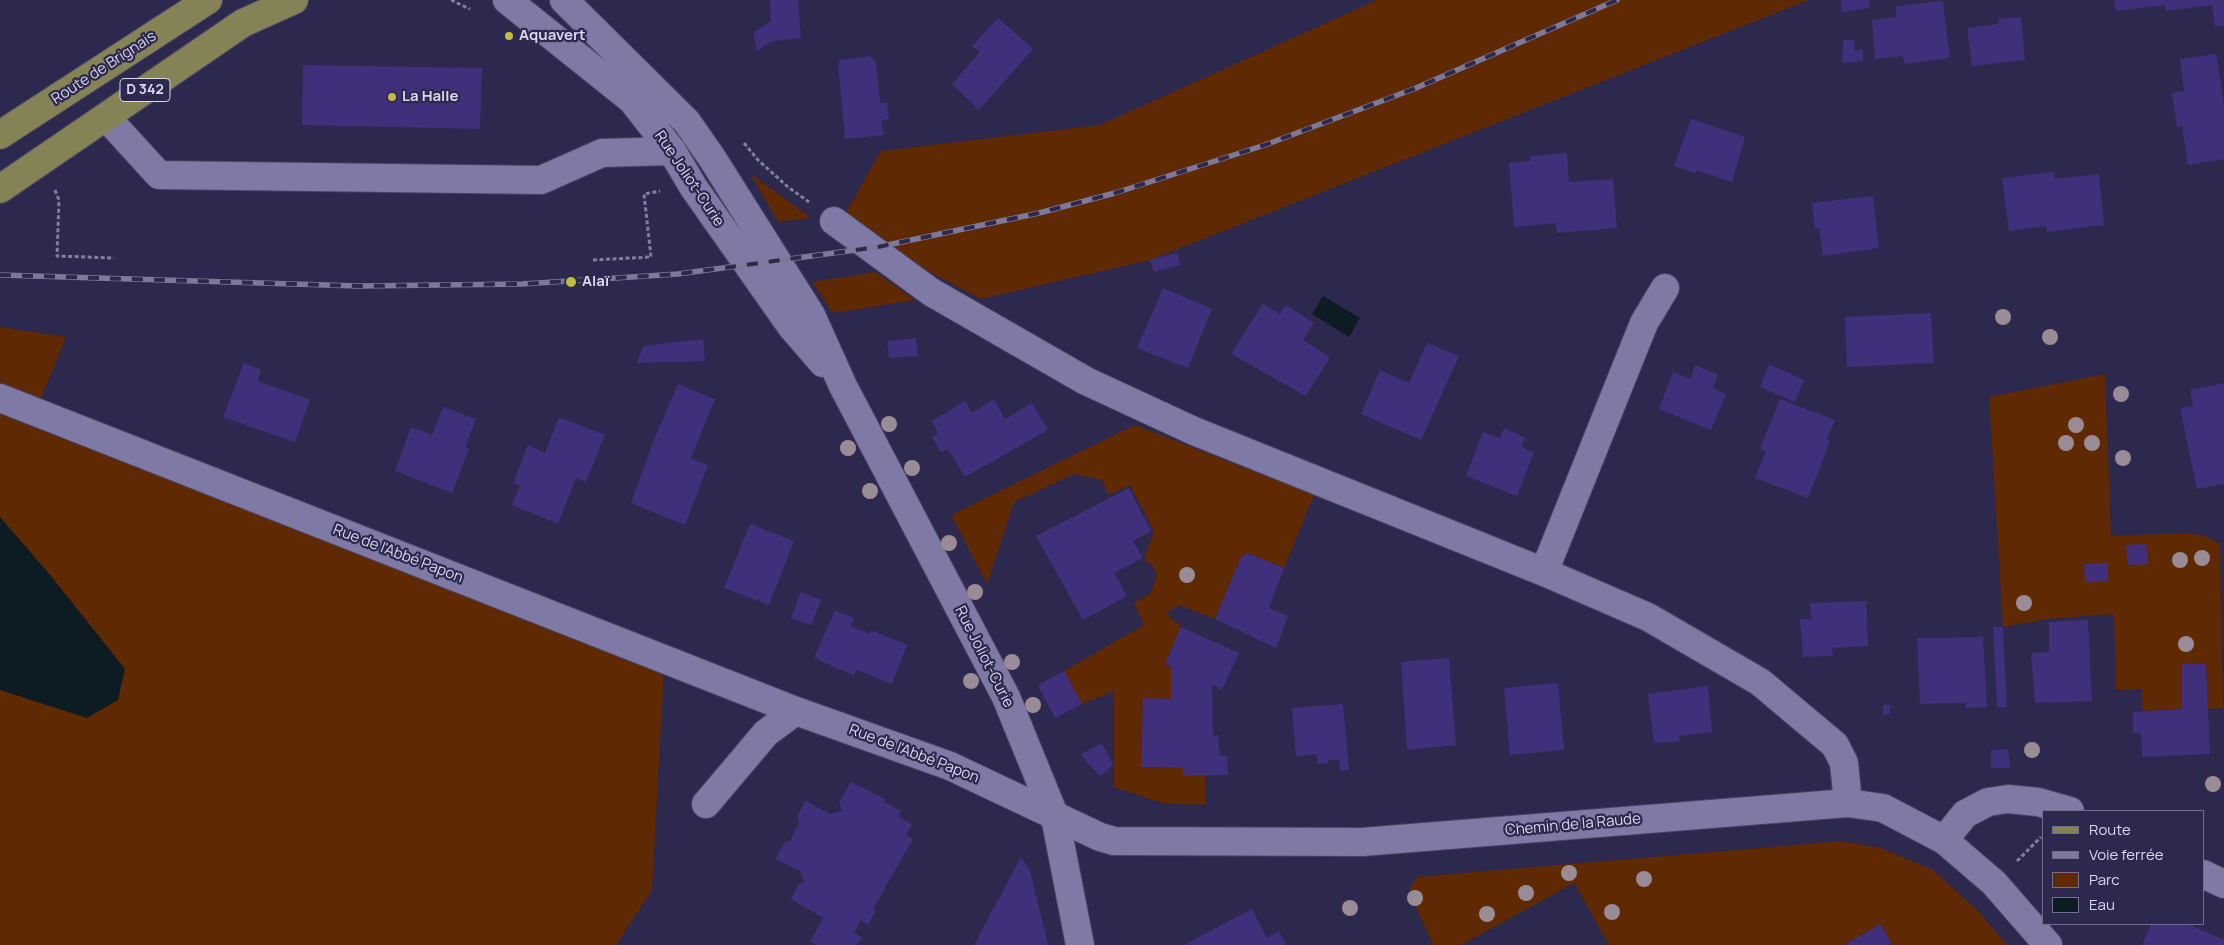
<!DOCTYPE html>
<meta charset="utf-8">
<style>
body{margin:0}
#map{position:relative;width:2224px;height:945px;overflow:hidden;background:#2d284d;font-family:Manrope,sans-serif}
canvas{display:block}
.legend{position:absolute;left:2042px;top:810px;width:162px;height:115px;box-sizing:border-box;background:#2d284d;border:1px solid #726e8e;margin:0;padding:6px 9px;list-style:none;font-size:15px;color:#d9d8f0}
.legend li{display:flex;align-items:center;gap:10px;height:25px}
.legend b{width:25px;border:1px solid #726e8e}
</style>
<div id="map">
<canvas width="2224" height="945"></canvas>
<ul class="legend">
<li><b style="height:6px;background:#858355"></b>Route</li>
<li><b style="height:6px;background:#7d7a99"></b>Voie ferrée</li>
<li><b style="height:14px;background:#5f2903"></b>Parc</li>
<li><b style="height:14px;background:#0d1c23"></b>Eau</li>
</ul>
</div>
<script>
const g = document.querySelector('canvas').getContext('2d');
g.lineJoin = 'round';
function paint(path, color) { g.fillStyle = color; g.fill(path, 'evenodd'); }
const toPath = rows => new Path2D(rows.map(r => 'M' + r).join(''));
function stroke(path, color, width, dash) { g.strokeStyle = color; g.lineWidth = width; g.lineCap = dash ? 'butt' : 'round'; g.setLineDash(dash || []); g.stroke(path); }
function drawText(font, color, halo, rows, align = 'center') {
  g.font = font + ' Manrope,sans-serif'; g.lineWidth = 4.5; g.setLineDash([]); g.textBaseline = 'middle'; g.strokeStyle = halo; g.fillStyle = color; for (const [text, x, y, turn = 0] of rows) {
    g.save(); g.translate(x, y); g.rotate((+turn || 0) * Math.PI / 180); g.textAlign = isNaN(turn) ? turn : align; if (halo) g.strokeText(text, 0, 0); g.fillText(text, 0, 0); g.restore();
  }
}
paint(toPath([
 [1377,0,1809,0,1150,260,981,299,920,267,845,214,881,151,1100,125],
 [750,173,811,218,778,222],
 [875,272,915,300,833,313,812,282],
 [0,327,66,337,30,426,664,670,652,890,616,945,0,945],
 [2105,374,2111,536,2189,533,2205,536,2220,544,2223,708,2207,709,2206,664,2182,664,2182,709,2143,711,2141,689,2116,690,2114,614,2047,619,2003,627,1989,397],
 [1135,425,1314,495,1284,568,1247,553,1241,557,1215,619,1179,605,1166,613,1181,627,1165,664,1171,667,1171,699,1143,698,1141,767,1183,768,1183,776,1205,775,1205,805,1162,803,1114,787,1114,691,1082,704,1064,671,1144,625,1134,603,1150,594,1154,585,1156,575,1153,566,1144,560,1154,531,1130,485,1108,495,1102,480,1074,474,1014,502,987,584,951,515],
 [1841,841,1881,848,1933,870,1977,910,2007,945,1892,945,1881,924,1844,945,1609,945,1574,883,1461,945,1433,945,1412,899,1410,888,1417,877]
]), '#5f2903');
paint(toPath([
 [1323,296,1360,318,1349,337,1312,314],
 [0,517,51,576,125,669,118,700,87,718,0,690]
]), '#0d1c23');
paint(toPath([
 [770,0,798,0,801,38,773,41,756,51,754,32,771,21],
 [1841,0,1869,0,1870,8,1842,12],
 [2114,0,2224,0,2224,26,2215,27,2212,5,2166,11,2165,5,2116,11],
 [1943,1,1950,58,1904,64,1903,56,1875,59,1872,20,1896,17,1896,6],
 [2021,17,2025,60,1972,66,1967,28,1999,24,1998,19],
 [998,18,1033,49,979,110,952,84,980,52,972,46],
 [1843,40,1854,40,1855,51,1863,50,1863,61,1842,63],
 [2216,54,2224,104,2224,159,2188,165,2182,126,2177,127,2172,93,2184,91,2180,59],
 [870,56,876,62,880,103,887,103,889,119,881,120,884,135,845,139,838,63,841,60],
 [303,65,482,68,480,129,302,125],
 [1691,119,1745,137,1732,182,1697,170,1695,173,1674,166],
 [1567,153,1569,182,1613,179,1617,228,1557,233,1556,223,1514,227,1509,163,1530,161,1530,156],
 [2054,172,2055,179,2099,174,2104,225,2047,232,2046,226,2009,231,2002,178],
 [1873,196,1879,248,1823,256,1819,228,1815,229,1812,203],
 [1177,253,1180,265,1154,272,1150,260],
 [1163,288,1212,309,1188,368,1137,348],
 [1263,304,1280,314,1286,305,1314,323,1303,340,1330,357,1306,396,1231,354],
 [1931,313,1934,363,1847,367,1845,317],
 [916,338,918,356,889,358,887,341],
 [703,339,705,361,637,363,643,346],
 [1427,343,1459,356,1421,440,1361,414,1380,370,1409,383],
 [244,363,261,370,258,381,310,400,295,442,223,417],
 [1769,364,1804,380,1795,402,1760,387],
 [1695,365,1718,375,1713,388,1726,394,1711,430,1659,409,1673,372,1691,379],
 [2224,383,2224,484,2197,489,2180,408,2193,406,2190,390],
 [678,384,715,399,691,458,708,465,685,525,631,503,653,442],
 [994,399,1005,419,1032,403,1048,430,965,477,948,449,941,452,932,437,938,433,932,421,965,401,972,413],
 [1780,399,1835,420,1827,439,1830,441,1808,498,1755,478,1766,451,1760,449],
 [443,407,476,419,465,447,469,449,452,493,395,471,411,427,432,435],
 [559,417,605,435,586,482,576,478,558,524,512,505,520,486,513,483,528,445,545,453],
 [1504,428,1525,438,1521,447,1534,452,1517,496,1466,476,1483,432,1500,438],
 [1129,488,1151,531,1133,541,1143,558,1114,573,1127,596,1083,620,1036,536],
 [750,524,794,541,769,605,724,588],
 [2146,544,2148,564,2128,565,2126,545],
 [1247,553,1284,568,1269,608,1288,616,1276,648,1215,619,1241,557],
 [2108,563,2108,581,2085,582,2084,564],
 [801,592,821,600,811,625,791,618],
 [1866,601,1868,646,1832,648,1833,656,1803,657,1800,619,1811,619,1810,603],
 [835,610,854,618,851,626,870,634,871,630,907,645,892,684,857,670,853,675,814,658],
 [2088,620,2092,701,2035,703,2031,653,2049,652,2049,622],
 [1181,627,1239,653,1222,690,1212,685,1213,736,1218,735,1220,756,1227,756,1228,775,1183,776,1183,768,1141,767,1143,698,1171,699,1171,667,1165,664],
 [1993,627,2003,627,2007,707,1997,707],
 [1983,637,1987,707,1966,708,1966,703,1920,704,1917,638],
 [1449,658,1456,745,1407,750,1401,662],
 [2182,664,2206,664,2210,754,2142,757,2141,733,2133,733,2133,712,2182,709],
 [1064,671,1082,704,1055,718,1038,685],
 [1558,683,1564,750,1510,755,1504,688],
 [1708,686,1712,732,1679,736,1680,741,1654,743,1648,694],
 [1343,704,1349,770,1340,771,1339,760,1328,760,1328,763,1318,764,1317,754,1296,756,1292,708],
 [1883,705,1890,705,1890,714,1883,715],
 [1102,743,1113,764,1101,776,1088,764,1081,754],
 [2008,749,2010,768,1991,768,1991,750],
 [851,782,885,799,884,802,901,811,898,817,912,824,906,835,913,839,873,909,876,910,868,925,861,920,854,933,862,937,857,945,816,945,810,942,823,918,791,899,799,884,804,882,800,871,775,859,785,842,790,841,799,823,797,816,806,801,830,814,842,811,839,802],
 [1021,857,1030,871,1048,945,974,945],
 [1252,909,1267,938,1279,931,1286,945,1184,945],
 [1881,924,1892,945,1844,945],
 [2151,924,2188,924,2224,940,2224,945,2142,945]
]), '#40307b');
const street = toPath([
 [106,117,159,175,541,180,602,153,672,151],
 [834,221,931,292,1086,381,1194,431,1544,572,1648,617,1760,682,1835,745,1844,763,1848,803],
 [0,398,796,711,950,766,1100,837,1114,841,1362,842,1848,803,1883,808,1944,840,1994,883,2048,945],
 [1544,572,1644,323,1665,288],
 [706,804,766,733,796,711],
 [1944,840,1965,814,1988,802,2008,799,2038,802,2070,811],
 [2203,874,2224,884]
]);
const secondary = toPath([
 [507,0,632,100,672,151,694,188,791,326,823,363],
 [564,0,687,122,712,158,811,315,843,386,1006,697,1055,817,1080,945]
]);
const primary = toPath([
 [0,135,208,0],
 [0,189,243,23,294,0]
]);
stroke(street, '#494363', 30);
stroke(secondary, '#494363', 30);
stroke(primary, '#494363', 30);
stroke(toPath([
 [451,0,470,9],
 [744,143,758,160,788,187,809,202],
 [55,190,59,200,57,256,114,258],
 [593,260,651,257,644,194,660,191],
 [2017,861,2041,837]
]), '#83809e', 3, [4, 2.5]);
stroke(street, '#7f7aa5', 28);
stroke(secondary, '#7f7aa5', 28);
stroke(primary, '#858355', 28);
const rail = toPath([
 [0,275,358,286,522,284,678,274,878,247,1039,213,1115,193,1265,145,1416,88,1617,0]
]);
stroke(rail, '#7d7a99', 5.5);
stroke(rail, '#2d284d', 4, [11]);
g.fillStyle = '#9a8c96';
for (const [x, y] of [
 [2003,317],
 [2050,337],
 [2121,394],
 [889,424],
 [2076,425],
 [2066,443],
 [2092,443],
 [848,448],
 [2123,458],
 [912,468],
 [870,491],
 [949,543],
 [2202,558],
 [2180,560],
 [1187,575],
 [975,592],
 [2024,603],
 [2186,644],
 [1012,662],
 [971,681],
 [1033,705],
 [2032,750],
 [2213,784],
 [1569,873],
 [1644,879],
 [1526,893],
 [1415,898],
 [1350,908],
 [1612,912],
 [1487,914]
]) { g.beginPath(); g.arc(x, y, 8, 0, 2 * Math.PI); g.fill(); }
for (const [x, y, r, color] of [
 [509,36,5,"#bfbe41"],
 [392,97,5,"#bfbe41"],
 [571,282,6,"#bfbe41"]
]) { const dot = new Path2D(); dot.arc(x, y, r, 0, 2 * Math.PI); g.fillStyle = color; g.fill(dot); stroke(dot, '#2d284d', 2); }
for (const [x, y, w] of [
 [145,90,50]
]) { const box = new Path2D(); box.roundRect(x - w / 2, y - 11.5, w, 23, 4); g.fillStyle = '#2d284d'; g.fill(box); stroke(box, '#d9d8f0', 1); }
drawText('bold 14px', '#d9d8f0', null, [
 ["D 342",145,90]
]);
drawText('bold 15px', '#d9d8f0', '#2d284d', [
 ["Aquavert",519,36],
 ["La Halle",402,97],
 ["Alaï",582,282]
], 'left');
drawText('15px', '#d9d8f0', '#2d284d', [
 ["Route de Brignais",104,68,-33],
 ["Rue Joliot-Curie",689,179,56],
 ["Rue de l'Abbé Papon",398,554,21],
 ["Rue Joliot-Curie",984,657,63],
 ["Rue de l'Abbé Papon",914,754,21],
 ["Chemin de la Raude",1573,825,-5]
]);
</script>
